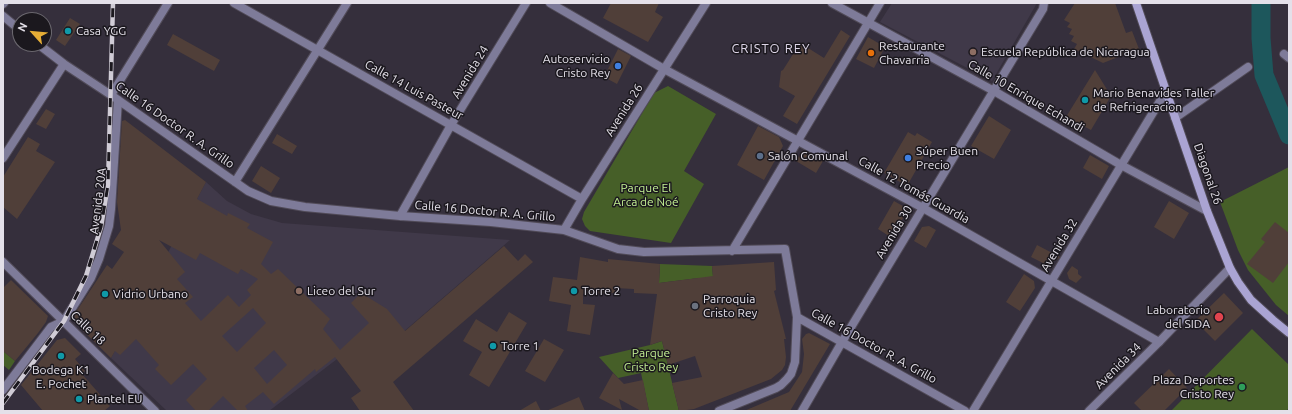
<!DOCTYPE html>
<meta charset="utf-8">
<style>
body{margin:0}
#map{position:relative;width:1292px;height:414px;overflow:hidden;background:#352f3c;font-family:Ubuntu,sans-serif}
canvas{display:block}
.frame{position:absolute;inset:0;border:4px solid #e4e0e9;pointer-events:none}
.north{position:absolute;left:12px;top:12px;width:40px;height:40px;box-sizing:border-box;background:#1b181e;border:1px solid #6b686f;border-radius:50%;rotate:297deg;font-size:11px;font-weight:700;line-height:16px;text-align:center;color:#e4e0e9}
.north::after{content:'';display:block;margin:auto;width:14px;height:18px;background:#e5ad36;clip-path:polygon(50% 0,100% 100%,50% 72%,0 100%)}
</style>
<div id="map">
<canvas width="1292" height="414"></canvas>
<div class="frame"></div>
<div class="north">N</div>
</div>
<script>
const g = document.querySelector('canvas').getContext('2d');
g.lineJoin = 'round';
function paint(path, color) { g.fillStyle = color; g.fill(path, 'evenodd'); }
const toPath = rows => new Path2D(rows.map(r => 'M' + r).join(''));
function stroke(path, color, width, dash) { g.strokeStyle = color; g.lineWidth = width; g.lineCap = dash ? 'butt' : 'round'; g.setLineDash(dash || []); g.stroke(path); }
function drawText(font, color, halo, rows, align = 'center') {
  g.font = font + ' Ubuntu,sans-serif'; g.lineWidth = 3; g.setLineDash([]); g.textBaseline = 'middle'; g.strokeStyle = halo; g.fillStyle = color; for (const [text, x, y, turn = 0] of rows) {
    g.save(); g.translate(x, y); g.rotate((+turn || 0) * Math.PI / 180); g.textAlign = isNaN(turn) ? turn : align; if (halo) g.strokeText(text, 0, 0); g.fillText(text, 0, 0); g.restore();
  }
}
paint(toPath([
 [892,3,1037,3,992,81,880,22],
 [206,182,227,201,251,214,282,223,510,240,359,370,345,353,269,411,167,411,111,358]
]), '#403949');
paint(toPath([
 [668,86,716,114,684,171,704,184,671,243,590,231,585,226,582,219,584,212,654,93],
 [1289,167,1289,316,1276,305,1248,270,1238,250,1220,202],
 [660,264,712,266,714,288,699,278,659,283],
 [1252,329,1289,365,1289,408,1286,411,1171,411],
 [662,341,679,411,649,411,641,373,618,378,599,357,650,345],
 [3,351,15,361,9,370,3,365]
]), '#465f28');
stroke(toPath([
 [1261,3,1261,38,1264,75,1289,135]
]), '#1d575c', 19);
paint(toPath([
 [611,3,659,3,655,12,663,17,648,42,603,18],
 [1075,3,1115,3,1126,33,1132,31,1139,49,1103,63,1074,49,1077,44,1071,41,1074,36,1069,34,1072,29,1067,27,1070,23,1064,20],
 [70,18,80,24,65,46,56,40],
 [841,30,850,36,797,124,783,116,795,96,779,87,781,71,783,70,800,43,824,58],
 [173,34,220,60,214,71,167,45],
 [868,37,885,47,874,68,856,59],
 [618,49,631,56,617,84,604,77],
 [1095,70,1111,96,1091,130,1066,117],
 [46,109,55,114,46,129,36,124],
 [989,116,1011,130,994,159,971,146],
 [125,120,206,182,197,199,227,216,228,213,250,224,247,228,273,242,261,264,271,274,278,269,330,319,323,329,340,350,369,323,351,303,361,293,387,309,405,331,504,246,518,261,525,254,533,262,393,382,414,411,360,411,351,398,361,391,335,357,316,372,315,369,274,404,263,392,245,406,248,411,238,411,223,396,208,411,196,411,186,400,207,379,193,364,171,385,155,369,159,365,136,339,120,355,115,351,111,358,80,328,83,324,75,318,74,315,107,265,112,269,124,252,112,244,121,230,117,202,122,121],
 [159,240,196,260,200,253,238,274,241,269,258,279,247,290,251,295,239,307,228,295,201,321,185,303,193,297,177,279,185,272],
 [253,308,266,323,237,352,222,336],
 [274,350,287,365,267,384,254,368],
 [758,126,779,137,783,146,764,180,737,165],
 [908,132,915,136,917,133,932,142,907,186,884,173],
 [277,134,297,146,292,154,272,143],
 [28,137,40,144,36,151,55,162,17,219,3,207,3,177],
 [802,151,805,151,823,161,816,173,796,161],
 [1090,155,1109,166,1102,179,1083,168],
 [261,166,280,178,271,193,252,181],
 [894,201,908,209,892,238,878,229],
 [1169,201,1189,213,1174,239,1154,227],
 [1275,222,1289,233,1289,262,1273,283,1247,264,1265,242,1261,239],
 [929,226,936,230,926,248,914,241,922,227],
 [1037,245,1060,257,1058,259,1045,264,1031,257],
 [580,257,608,262,608,259,660,264,659,283,713,276,712,266,774,262,776,290,774,291,786,339,784,339,786,357,785,365,782,370,771,379,694,409,679,411,672,383,702,377,695,356,668,365,662,341,650,345,657,294,634,293,634,289,615,288,615,293,583,294,583,304,595,305,590,335,567,331,571,305,549,301,553,277,577,280],
 [1072,266,1078,270,1078,274,1082,277,1076,283,1069,279,1067,273],
 [1024,274,1034,281,1035,288,1020,311,1006,302],
 [11,280,48,316,46,322,38,333,15,361,3,351,3,288],
 [1224,293,1243,313,1215,341,1195,321],
 [509,312,527,323,489,387,469,375,482,352,463,341,476,319,497,332],
 [809,333,830,344,790,411,744,411,789,392,802,372,804,354,802,339,806,334],
 [65,338,81,354,75,359,85,371,82,374,110,406,104,411,43,411,21,385,57,340],
 [544,339,564,350,545,382,525,371],
 [1169,369,1187,388,1164,411,1142,411,1134,403],
 [613,373,624,384,643,380,649,411,641,411,619,399,622,410,599,398],
 [579,397,585,411,546,411],
 [536,401,541,411,519,411]
]), '#503f39');
const minor = toPath([
 [234,3,582,199],
 [3,4,4,3],
 [3,16,20,30],
 [38,44,64,64,111,95,248,191,271,201,305,207,400,216,491,222,564,230,618,249,644,252,785,249,797,317,965,411],
 [1284,54,1289,58],
 [111,95,168,3],
 [1175,118,1248,67],
 [3,158,64,64],
 [235,182,347,3],
 [400,216,451,125,526,3],
 [564,230,582,199,706,3],
 [732,251,880,3],
 [3,262,155,411],
 [3,390,51,327,64,321,91,278,99,259,109,226,111,209,118,100],
 [719,411,776,388,781,385,787,379,791,374,795,362,797,317],
 [802,411,842,342,1043,9,1044,3],
 [973,411,1166,91],
 [1089,411,1159,342]
]);
const tertiary = toPath([
 [550,3,664,69,923,208,1159,342,1230,268],
 [832,3,994,91,1121,165,1207,211]
]);
const secondary = toPath([
 [1136,3,1207,211,1230,268,1238,282,1251,300,1273,320,1289,333]
]);
stroke(minor, '#514b58', 10);
stroke(tertiary, '#514b58', 10);
stroke(secondary, '#514b58', 10);
stroke(minor, '#7e7b99', 8);
stroke(tertiary, '#7e7b99', 8);
stroke(secondary, '#aaa4d3', 8);
const rail = toPath([
 [3,403,64,321,86,276,101,227,108,185,113,3]
]);
stroke(rail, '#d0ccd6', 4.5);
stroke(rail, '#1b181e', 3, [9]);
for (const [x, y, r, color] of [
 [68,31,4,"#0f9aa8"],
 [973,52,4,"#8d6e63"],
 [871,53,4,"#e8710a"],
 [618,66,4,"#3f7fe0"],
 [1085,100,4,"#0f9aa8"],
 [760,156,4,"#5c6f8a"],
 [908,158,4,"#3f7fe0"],
 [299,291,4,"#8d6e63"],
 [574,291,4,"#0f9aa8"],
 [105,294,4,"#0f9aa8"],
 [695,306,4,"#6b7280"],
 [1219,317,5,"#e0444e"],
 [493,346,4,"#0f9aa8"],
 [61,356,4,"#0f9aa8"],
 [1242,387,4,"#2e9e5b"],
 [79,399,4,"#0f9aa8"]
]) { const dot = new Path2D(); dot.arc(x, y, r, 0, 2 * Math.PI); g.fillStyle = color; g.fill(dot); stroke(dot, '#1b181e', 1.5); }
drawText('12px', '#e4e0e9', '#1b181e', [
 ["Casa YGG",76,31],
 ["Restaurante",879,46],
 ["Chavarria",879,60],
 ["Escuela República de Nicaragua",981,52],
 ["Autoservicio",610,59,"right"],
 ["Cristo Rey",610,73,"right"],
 ["Mario Benavides Taller",1093,93],
 ["de Refrigeracion",1093,107],
 ["Súper Buen",916,151],
 ["Precio",916,165],
 ["Salón Comunal",768,156],
 ["Liceo del Sur",307,291],
 ["Torre 2",582,291],
 ["Vidrio Urbano",113,294],
 ["Parroquia",703,299],
 ["Cristo Rey",703,313],
 ["Laboratorio",1210,310,"right"],
 ["del SIDA",1210,324,"right"],
 ["Torre 1",501,346],
 ["Bodega K1",61,370,"center"],
 ["E. Pochet",61,384,"center"],
 ["Plaza Deportes",1234,380,"right"],
 ["Cristo Rey",1234,394,"right"],
 ["Plantel EU",87,399]
], 'left');
drawText('12px', '#e4e0e9', '#1b181e', [
 ["Avenida 24",470,72,-59],
 ["Calle 14 Luis Pasteur",414,90,29],
 ["Calle 10 Enrique Echandi",1026,96,30],
 ["Avenida 26",624,110,-58],
 ["Calle 16 Doctor R. A. Grillo",175,125,35],
 ["Diagonal 26",1208,174,71],
 ["Calle 12 Tomás Guardia",914,190,29],
 ["Avenida 20A",98,201,-83],
 ["Calle 16 Doctor R. A. Grillo",485,211,5],
 ["Avenida 30",894,232,-59],
 ["Avenida 32",1059,245,-59],
 ["Calle 18",88,328,44],
 ["Calle 16 Doctor R. A. Grillo",874,346,29],
 ["Avenida 34",1118,366,-45]
]);
drawText('12px', '#c2ef92', '#1b181e', [
 ["Parque El",646,188],
 ["Arca de Noé",646,202],
 ["Parque",651,353],
 ["Cristo Rey",651,367]
]);
g.letterSpacing = '1px';
drawText('13px', '#ddd5e7', '#1b181e', [
 ["CRISTO REY",771,49]
]);
g.letterSpacing = '0px';
</script>
